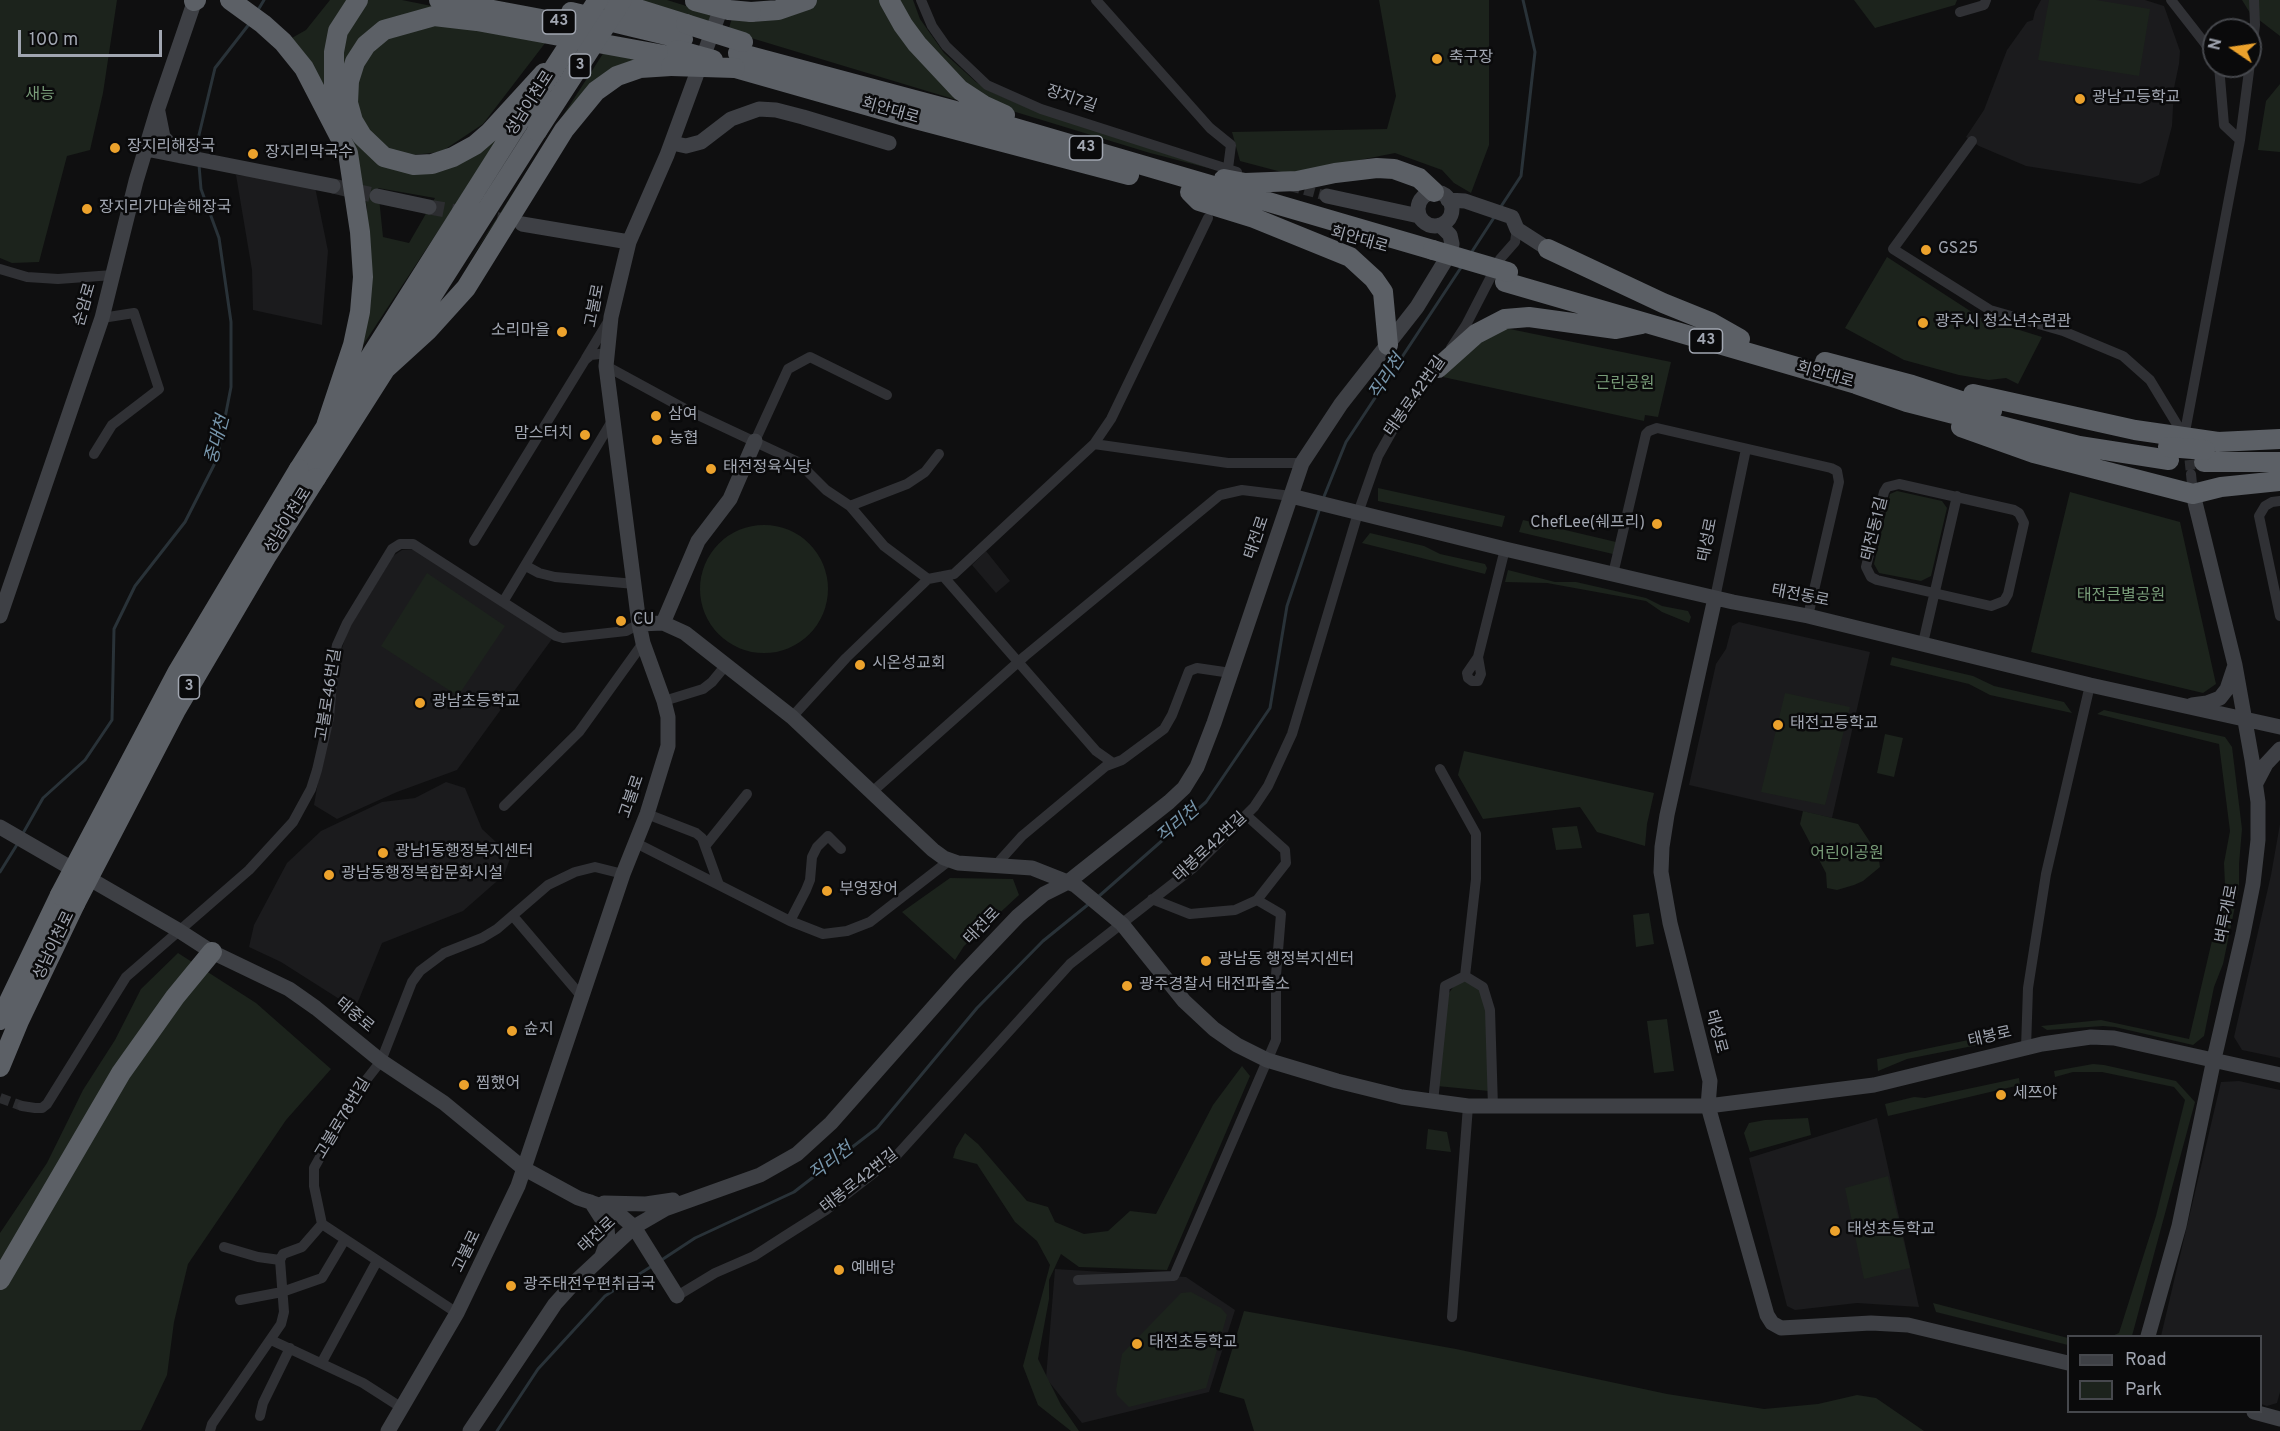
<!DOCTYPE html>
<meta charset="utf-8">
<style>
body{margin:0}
#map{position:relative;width:2280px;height:1431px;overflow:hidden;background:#0f0f10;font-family:Overpass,sans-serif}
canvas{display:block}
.legend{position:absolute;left:2067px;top:1335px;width:195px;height:78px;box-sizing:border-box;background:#0a0a0b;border:2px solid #46484d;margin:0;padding:8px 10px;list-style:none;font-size:18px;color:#a1a6b1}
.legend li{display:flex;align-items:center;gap:12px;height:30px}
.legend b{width:30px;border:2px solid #46484d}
.north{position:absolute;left:2202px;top:18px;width:60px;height:60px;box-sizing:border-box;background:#0a0a0b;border:2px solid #46484d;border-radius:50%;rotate:283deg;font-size:16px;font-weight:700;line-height:24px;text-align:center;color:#a1a6b1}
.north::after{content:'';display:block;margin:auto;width:21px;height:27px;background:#eca22c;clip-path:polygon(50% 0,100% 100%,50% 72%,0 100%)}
.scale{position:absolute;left:18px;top:30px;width:144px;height:27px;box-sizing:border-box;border:3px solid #a1a6b1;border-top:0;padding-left:8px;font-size:18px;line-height:21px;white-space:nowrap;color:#a1a6b1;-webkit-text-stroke:4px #0a0a0b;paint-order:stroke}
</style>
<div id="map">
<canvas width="2280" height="1431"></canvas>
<ul class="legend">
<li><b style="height:8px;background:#3e4045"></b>Road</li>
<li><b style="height:16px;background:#1c231c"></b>Park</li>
</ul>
<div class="north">N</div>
<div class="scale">100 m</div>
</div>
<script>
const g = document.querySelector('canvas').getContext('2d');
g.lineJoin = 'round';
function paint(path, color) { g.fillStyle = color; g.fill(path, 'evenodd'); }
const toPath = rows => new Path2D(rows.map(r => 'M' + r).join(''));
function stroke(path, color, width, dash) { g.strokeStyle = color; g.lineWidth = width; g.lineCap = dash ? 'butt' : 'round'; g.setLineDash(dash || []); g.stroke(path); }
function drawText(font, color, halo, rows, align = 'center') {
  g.font = font + ' Overpass,"Noto Sans KR",sans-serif'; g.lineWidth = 5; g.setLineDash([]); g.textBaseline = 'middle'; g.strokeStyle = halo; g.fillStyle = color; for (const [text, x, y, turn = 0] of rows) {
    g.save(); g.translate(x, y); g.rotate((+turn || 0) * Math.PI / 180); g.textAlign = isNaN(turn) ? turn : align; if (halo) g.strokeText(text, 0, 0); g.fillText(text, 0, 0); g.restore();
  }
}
paint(toPath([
 [2041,0,2145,0,2164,6,2180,51,2179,64,2174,88,2172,126,2159,175,2140,184,2026,166,1979,146,1966,137,1984,110,2007,50,2027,22,2033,20,2035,11],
 [236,175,314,182,328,251,322,325,253,310,252,270],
 [415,549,552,639,457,770,397,792,337,819,314,805,340,655,347,632,393,556,402,550],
 [986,551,1010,581,996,593,972,565],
 [1739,622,1870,652,1832,818,1689,785,1716,664,1726,649,1732,626],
 [446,782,465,788,482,829,511,856,504,875,463,911,382,943,355,1009,281,962,249,947,254,925,287,863,321,831,382,802,415,798],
 [2280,824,2280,1058,2242,1050,2234,1037,2271,875],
 [2239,1081,2280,1090,2280,1392,2277,1403,2267,1406,2261,1404,2260,1336,2161,1336,2221,1082],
 [1877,1118,1919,1307,1857,1303,1795,1310,1787,1306,1749,1158],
 [1055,1269,1186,1277,1235,1310,1209,1392,1082,1423,1046,1378]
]), '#1b1b1d');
paint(toPath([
 [0,0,117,0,103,93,90,150,67,156,39,262,12,263,0,258],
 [330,0,349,0,328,97,290,39,306,30],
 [367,0,402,0,481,16,450,14,357,49,349,120,411,167,502,134,363,345,359,342,367,256,367,208,356,153,341,110,341,45],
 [378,188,435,198,409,243,383,237],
 [639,0,667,0,712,14,708,25],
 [816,0,885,0,980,107,728,31,732,18],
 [895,0,913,0,920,19,944,53,976,82,994,93,1035,111,1216,170,1150,153,996,106,941,65],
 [1379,0,1489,0,1489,145,1471,193,1454,183,1442,170,1395,153,1289,174,1240,161,1232,132,1387,129,1396,96],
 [1854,0,1957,0,1955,5,1875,28],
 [2049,0,2096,0,2150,9,2139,76,2038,60],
 [2242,0,2280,0,2280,36,2250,13],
 [428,23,549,38,483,124,441,152,413,155,392,150,379,143,365,128,353,103,357,69,384,37],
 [606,49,663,60,624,70,548,144,467,264],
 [2280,84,2280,152,2258,150,2266,101],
 [1887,257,1981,318,2042,337,2018,384,2006,378,1989,380,1959,375,1904,360,1845,328],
 [1500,327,1671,362,1658,417,1645,415,1644,421,1443,377,1456,362],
 [1378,488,1505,516,1502,527,1378,501],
 [1897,491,1942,501,1947,508,1931,576,1921,581,1879,573,1874,564,1890,494],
 [2070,492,2180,522,2216,684,2203,693,2031,652],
 [1523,520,1616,542,1613,554,1519,532],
 '700 589a64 64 0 1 1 128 0a64 64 0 1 1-128 0Z',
 [1370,533,1424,546,1440,554,1485,564,1487,568,1485,574,1362,543],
 [1508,570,1555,582,1576,582,1646,598,1662,606,1688,611,1691,617,1689,623,1662,612,1646,601,1547,583,1505,582],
 [427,573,505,626,458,696,381,646],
 [1892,657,1973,676,1994,686,2064,702,2072,713,1990,695,1969,684,1890,665],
 [1785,693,1850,707,1825,805,1761,792],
 [2104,710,2225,737,2232,747,2242,829,2239,864,2239,887,2223,964,2214,987,2204,1036,2193,1045,2115,1027,2103,1026,2047,1030,2041,1026,2101,1020,2189,1039,2225,885,2224,863,2230,831,2219,744,2097,714],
 [1885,734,1903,738,1894,777,1877,773],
 [1464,751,1654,793,1647,824,1645,846,1597,832,1580,807,1483,819,1458,775],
 [1803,811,1858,824,1878,854,1880,867,1863,881,1854,885,1837,890,1827,888,1826,873,1800,824],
 [1577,826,1582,848,1556,850,1552,828],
 [950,878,1013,879,1019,895,964,946,955,960,902,912],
 [1649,913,1654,944,1636,947,1633,915],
 [178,953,256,1003,331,1069,286,1120,188,1264,174,1322,167,1375,141,1430,0,1431,0,1233,47,1163,83,1090,115,1040,141,989],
 [1464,981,1482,986,1486,1010,1489,1091,1437,1086,1446,997,1454,986],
 [1667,1019,1674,1071,1654,1073,1647,1021],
 [2002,1033,1998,1041,1907,1059,1878,1071,1877,1059],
 [2093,1064,2104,1065,2176,1081,2195,1102,2132,1336,2112,1336,2119,1333,2156,1216,2185,1100,2174,1087,2102,1072,2073,1072,2055,1077,2054,1071],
 [1242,1066,1250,1076,1167,1270,1079,1267,1061,1254,1049,1280,1049,1299,1038,1359,1061,1405,1079,1431,1071,1431,1038,1405,1023,1366,1050,1265,1037,1241,1015,1222,977,1164,953,1158,956,1148,965,1133,978,1144,1027,1201,1048,1207,1055,1222,1084,1234,1108,1231,1130,1211,1156,1214,1213,1105],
 [2019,1078,2020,1085,1888,1116,1885,1104,1914,1097,1925,1098],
 [1808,1118,1811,1135,1750,1152,1744,1133,1749,1123,1765,1120],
 [1428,1129,1447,1132,1451,1152,1426,1149],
 [1888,1176,1910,1268,1864,1279,1845,1188],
 [1191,1292,1221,1308,1227,1315,1206,1388,1129,1407,1117,1395,1116,1390,1122,1354,1181,1293],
 [1933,1303,2068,1338,2068,1345,1936,1312],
 [1244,1311,1456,1349,1667,1394,1764,1409,1818,1404,1857,1395,1876,1398,1924,1431,1254,1431,1244,1399,1219,1392]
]), '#1c231c');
stroke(toPath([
 [258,10,264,0],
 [199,156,198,139,215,68,250,23],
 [1500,208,1521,176,1535,52,1523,0],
 [1471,253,1495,216],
 [1323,499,1346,442,1462,266],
 [22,835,43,798,85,760,112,720,114,629,135,586,185,522,217,459,231,387,231,322,219,238,201,189,199,165],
 [0,872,18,843],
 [1098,897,1206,802,1270,708,1287,606,1320,508],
 [660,1261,695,1238,794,1192,877,1128,977,1008,1043,941,1090,903],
 [497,1431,538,1369,605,1296,652,1266]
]), '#293238', 3);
stroke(toPath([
 [1290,186,1327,196],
 [2188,445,2191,474],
 [0,1098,22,1106]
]), '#2c2d30', 10, [10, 5]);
stroke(toPath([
 [333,186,377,196],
 [429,207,515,223]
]), '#2c2d30', 15, [15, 8]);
stroke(toPath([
 [921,0,932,26,946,46,987,85,1041,109,1237,172],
 [1096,0,1210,128,1231,145,1227,176],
 [2171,0,2214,55],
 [1960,12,1984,5,1986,0],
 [2219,66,2224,125,2240,140],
 [1972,141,1893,249,1990,310,2063,331,2123,356,2150,380,2184,436],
 [0,269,27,277,58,279,113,275],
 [1451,348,1466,325,1500,259,1515,242,1517,229],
 [586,358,609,320],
 [606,366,685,409,798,462,826,490,850,506],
 [2184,437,2240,140,2255,25,2254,0],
 [755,441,788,369,810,357,887,395],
 [1094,444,1228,463,1302,463],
 [94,454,112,425,159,389,134,313,102,318],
 [2191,474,2193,494],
 [1899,484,2014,510,2019,513,2024,523,2008,594,2004,601,1991,606,1877,580,1871,577,1866,567,1884,492,1887,487,1899,484],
 [2280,501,2272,502,2265,506,2259,516,2280,616],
 [474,541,585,360,591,355,607,353],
 [526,566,539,573,555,577,635,584],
 [1613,574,1646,434,1649,431,1657,428,1831,468,1837,471,1839,482,1808,616],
 [943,576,1096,751,1113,763],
 [928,579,884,546,850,506,907,484,925,472,939,454],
 [1715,598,1746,449],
 [503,602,556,636,563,638,626,631,639,624],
 [1923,643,1957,496],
 [1478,657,1481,674,1478,681,1472,681,1468,678,1467,673,1478,657,1505,549],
 [664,701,703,689,712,682,726,665],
 [792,717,846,658,928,579,954,574,1094,444,1111,419,1208,218],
 [1440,769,1476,834,1476,879,1465,976],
 [872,792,1025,656,1220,495,1242,490,1291,496],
 [504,806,579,732,643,643],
 [647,814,696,833,702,838,719,885],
 [636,843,790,921,823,934,847,931,870,922,950,860],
 [706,845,747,794],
 [995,866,1022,836,1106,766,1122,760,1164,729,1172,715,1189,671,1197,668,1231,673],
 [1152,899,1190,914,1235,910,1257,900,1286,863,1285,850,1246,815],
 [513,916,582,997],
 [790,921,806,890,810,880,812,857,817,847,828,836,841,849],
 [1465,976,1483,987,1490,1010,1493,1107],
 [2026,1048,2028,988,2046,874,2090,685],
 [1433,1102,1445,986,1465,976],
 [22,1106,35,1108,42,1108,47,1104,126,977,249,870,293,822,311,789,317,770,329,718,334,660,337,645,347,623,392,549,400,544,413,544,503,602,612,421],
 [322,1224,457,1313],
 [224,1247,258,1257,280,1260],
 [1078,1280,1174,1276,1276,1040,1276,975,1281,914,1257,900],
 [677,1296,715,1273,754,1256,785,1236,826,1210,897,1155,1070,964,1193,868,1254,807,1268,786,1292,734,1358,513,1378,456,1400,417,1439,366],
 [240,1300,282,1292,322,1278,344,1241],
 [1452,1317,1468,1106],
 [271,1340,363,1383,402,1408],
 [322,1362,377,1261],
 [260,1416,263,1403,290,1348],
 [210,1431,212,1424,281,1324,284,1312,280,1260,283,1254,302,1247,322,1224,314,1186,314,1168,356,1093,381,1061,412,982,420,971,444,953,482,938,497,929,548,885,575,872,595,867,623,874]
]), '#303135', 10);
stroke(toPath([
 [158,112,163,137,181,156],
 [672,143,686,146,701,142,731,119,759,109,776,110,803,117,889,143],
 [146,149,333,186],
 '1418 209a17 17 0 1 1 34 0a17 17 0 1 1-34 0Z',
 [377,196,429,207],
 [1327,196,1419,216],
 [1448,200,1465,201,1512,217,1517,229,1548,249],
 [629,242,667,155,724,0],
 [1291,496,1505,549,1733,602,1808,616,2090,685,2280,727],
 [1715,598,1667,815,1662,847,1661,872,1670,923,1710,1081,1708,1106,1767,1315,1772,1323,1781,1328,1871,1323,1908,1325,2068,1363],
 [0,616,102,318,136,181,158,108,195,0],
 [663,623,698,541,730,499,755,441],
 [639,624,663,623,685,633,792,717,933,850,944,858,958,863,1032,868,1075,885,1122,924,1184,1001,1214,1029,1237,1045,1267,1060,1337,1081,1402,1097,1468,1106,1708,1106,1874,1085,2042,1044,2091,1037,2114,1038,2280,1075],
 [2192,705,2207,703,2220,698,2227,689,2234,668],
 [2256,783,2266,764,2280,749],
 [0,827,178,930,212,952,289,989,316,1008,381,1061,444,1103,523,1168,578,1198,614,1210,634,1227,677,1296],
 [591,1202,607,1227,608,1240,602,1256],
 [604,1203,646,1204,673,1200],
 [2148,1336,2179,1226,2214,1059,2243,934,2253,884,2258,840,2258,802,2252,760,2235,665,2193,494],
 [2254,1412,2280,1419],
 [388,1431,457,1313,518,1186,623,874,647,814,668,746,668,717,664,701,643,643,639,624,606,366,611,317,629,242,522,224],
 [470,1431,555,1304,574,1283,634,1227,665,1209,760,1175,797,1154,831,1123,960,977,1018,916,1044,894,1068,882,1169,802,1184,788,1197,767,1214,723,1302,463,1341,404,1417,307,1450,253,1452,244,1450,235,1440,225]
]), '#3e4045', 15);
stroke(toPath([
 [230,0,263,24,283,42,304,68,348,153,360,232,363,277,360,312,353,345,324,432],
 [439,0,584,27],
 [609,0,686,24],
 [889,0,903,25,917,44,960,90,983,105,1005,115],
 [194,1,196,0],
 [571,12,683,39],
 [751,12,778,10,807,0],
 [738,53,974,116,1433,250],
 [735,68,911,118,1129,175],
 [544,73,490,132,475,145,453,157,432,164,414,165,384,157,362,136,353,121,348,103,349,81,355,62,366,45,384,30,434,16,477,21,675,57],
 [341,122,334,94,334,52,338,31,358,0],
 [1224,179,1245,183,1297,181,1335,173,1377,168,1394,169,1419,178,1434,192],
 [1190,192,1199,201,1254,218,1350,257,1374,279,1383,292,1388,345],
 [1548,249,1663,303,1710,322,1740,339],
 [1505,282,1856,384,1907,402,2079,446,2169,460],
 [1825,362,1912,385,1992,411],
 [1438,368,1476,334,1505,319,1529,317,1616,329,1642,324],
 [383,371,428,330,466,288,564,130,596,91,617,76,640,68,671,66],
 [1973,394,2135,430,2218,442,2280,439],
 [1961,427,2034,453,2193,494,2221,487,2280,481],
 [2204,462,2280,462],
 [299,469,517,125],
 [316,478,537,131],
 [0,1020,60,895],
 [0,1067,19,1021,75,904],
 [0,1280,121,1073,175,997,212,952]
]), '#5c6066', 20);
stroke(toPath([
 [695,1,729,10,751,12],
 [686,24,743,42],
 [677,50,713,60],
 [671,66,735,68],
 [517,125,598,0],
 [537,131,622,0],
 [1433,250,1508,272],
 [2168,447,2205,450],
 [60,895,177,673,299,469],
 [75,904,176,710,266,557,316,478]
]), '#5c6066', 20);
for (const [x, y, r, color] of [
 [1437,59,6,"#eca22c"],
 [2080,99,6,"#eca22c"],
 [115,148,6,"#eca22c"],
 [253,154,6,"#eca22c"],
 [87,209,6,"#eca22c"],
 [1926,250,6,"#eca22c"],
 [1923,323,6,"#eca22c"],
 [562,332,6,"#eca22c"],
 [656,416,6,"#eca22c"],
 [585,435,6,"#eca22c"],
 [657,440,6,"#eca22c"],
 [711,469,6,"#eca22c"],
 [1657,524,6,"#eca22c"],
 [621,621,6,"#eca22c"],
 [860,665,6,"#eca22c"],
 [420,703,6,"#eca22c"],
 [1778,725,6,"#eca22c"],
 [383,853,6,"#eca22c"],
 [329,875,6,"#eca22c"],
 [827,891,6,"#eca22c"],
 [1206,961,6,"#eca22c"],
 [1127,986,6,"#eca22c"],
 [512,1031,6,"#eca22c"],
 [464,1085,6,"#eca22c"],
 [2001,1095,6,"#eca22c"],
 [1835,1231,6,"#eca22c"],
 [839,1270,6,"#eca22c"],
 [511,1286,6,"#eca22c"],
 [1137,1344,6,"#eca22c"]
]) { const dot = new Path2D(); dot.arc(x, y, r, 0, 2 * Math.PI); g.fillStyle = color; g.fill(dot); stroke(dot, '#0a0a0b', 2); }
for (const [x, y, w] of [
 [559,22,33],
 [580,66,21],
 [1086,148,33],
 [1706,341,33],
 [189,687,21]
]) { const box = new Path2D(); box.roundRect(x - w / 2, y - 12, w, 24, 4.5); g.fillStyle = '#0a0a0b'; g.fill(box); stroke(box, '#a1a6b1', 1.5); }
drawText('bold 15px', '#a1a6b1', null, [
 ["43",559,22],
 ["3",580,66],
 ["43",1086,148],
 ["43",1706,341],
 ["3",189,687]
]);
drawText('16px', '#a1a6b1', '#0a0a0b', [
 ["축구장",1449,59],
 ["광남고등학교",2092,99],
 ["장지리해장국",127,148],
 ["장지리막국수",265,154],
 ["장지리가마솥해장국",99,209],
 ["GS25",1938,250],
 ["광주시 청소년수련관",1935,323],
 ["소리마을",550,332,"right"],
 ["삼여",668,416],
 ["맘스터치",573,435,"right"],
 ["농협",669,440],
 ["태전정육식당",723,469],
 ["ChefLee(쉐프리)",1645,524,"right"],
 ["CU",633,621],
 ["시온성교회",872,665],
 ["광남초등학교",432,703],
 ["태전고등학교",1790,725],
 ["광남1동행정복지센터",395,853],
 ["광남동행정복합문화시설",341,875],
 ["부영장어",839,891],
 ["광남동 행정복지센터",1218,961],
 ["광주경찰서 태전파출소",1139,986],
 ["슌지",524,1031],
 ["찜했어",476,1085],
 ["세쯔야",2013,1095],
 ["태성초등학교",1847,1231],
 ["예배당",851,1270],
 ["광주태전우편취급국",523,1286],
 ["태전초등학교",1149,1344]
], 'left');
drawText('16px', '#789c78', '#0a0a0b', [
 ["새능",40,96],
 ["근린공원",1625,385],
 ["태전큰별공원",2121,597],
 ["어린이공원",1847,855]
]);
drawText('16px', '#a1a6b1', '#0a0a0b', [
 ["장지7길",1071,100,19],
 ["성남이천로",531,104,-57],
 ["회안대로",890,112,16],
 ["회안대로",1359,241,16],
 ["순암로",86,305,-74],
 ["고불로",596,306,-79],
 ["회안대로",1825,376,16],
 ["태봉로42번길",1416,397,-55],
 ["성남이천로",289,521,-58],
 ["태전동1길",1876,529,-76],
 ["태전로",1258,538,-71],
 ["태성로",1709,540,-79],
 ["태전동로",1800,597,11],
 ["고불로46번길",330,695,-81],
 ["고불로",633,797,-71],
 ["태봉로42번길",1211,848,-43],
 ["벼루개로",2228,914,-79],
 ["태전로",983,927,-46],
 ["성남이천로",55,946,-64],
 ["태중로",354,1016,40],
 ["태성로",1715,1032,75],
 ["태봉로",1990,1038,-13],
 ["고불로78번길",344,1119,-59],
 ["태봉로42번길",860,1182,-38],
 ["태전로",598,1236,-43],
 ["고불로",468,1252,-64]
]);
drawText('italic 18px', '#7796ac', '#0a0a0b', [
 ["직리천",1388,378,-57],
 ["중대천",219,440,-75],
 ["직리천",1179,825,-41],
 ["직리천",832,1163,-38]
]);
</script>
